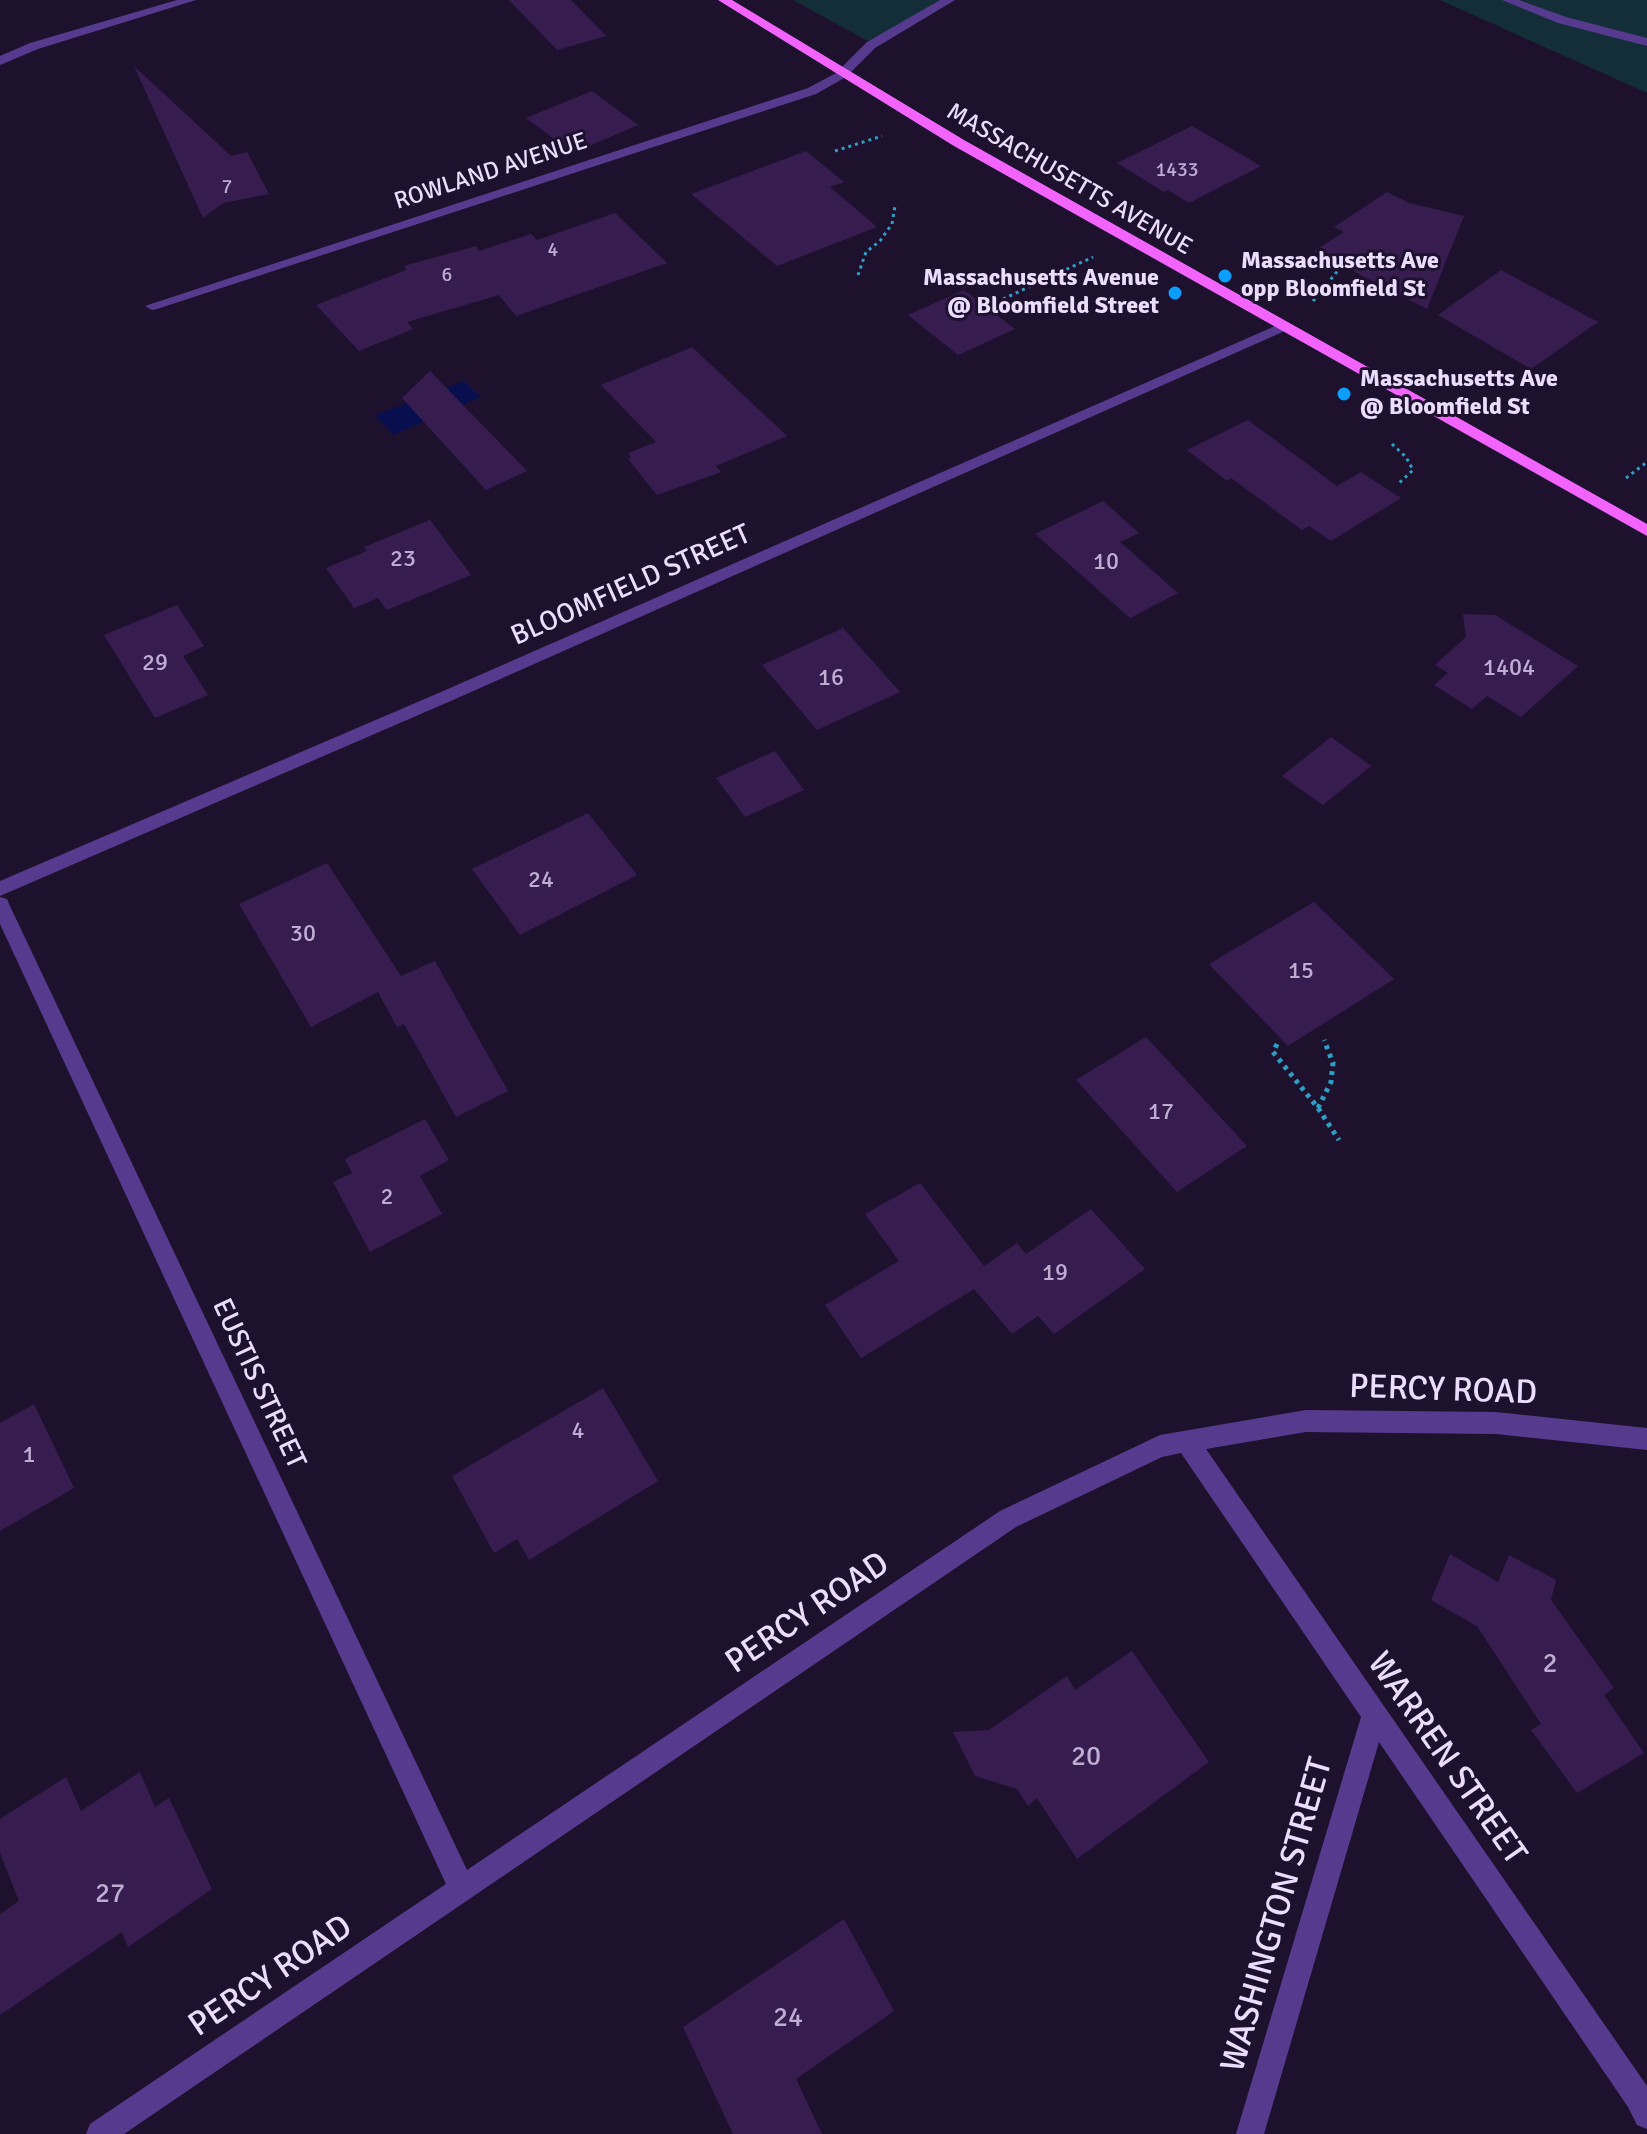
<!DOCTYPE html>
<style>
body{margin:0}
canvas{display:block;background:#1e112e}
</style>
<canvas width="1647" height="2134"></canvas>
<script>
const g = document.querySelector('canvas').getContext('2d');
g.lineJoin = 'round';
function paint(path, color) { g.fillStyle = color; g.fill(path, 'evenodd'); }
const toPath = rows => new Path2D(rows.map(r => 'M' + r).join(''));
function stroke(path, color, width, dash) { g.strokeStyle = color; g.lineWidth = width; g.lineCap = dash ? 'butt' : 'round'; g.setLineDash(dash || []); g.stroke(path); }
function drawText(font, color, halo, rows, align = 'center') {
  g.font = font + ' Signika,sans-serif'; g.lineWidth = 6; g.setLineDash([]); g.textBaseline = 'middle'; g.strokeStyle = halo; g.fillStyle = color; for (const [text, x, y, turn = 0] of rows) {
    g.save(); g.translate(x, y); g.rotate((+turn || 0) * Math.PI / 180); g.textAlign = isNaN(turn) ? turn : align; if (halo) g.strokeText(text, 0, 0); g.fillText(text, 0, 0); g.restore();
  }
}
paint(toPath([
 [793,0,945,0,868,41],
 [1440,0,1647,0,1647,93]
]), '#132e38');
paint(toPath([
 [464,381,481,397,393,435,375,415]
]), '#090e4e');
paint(toPath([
 [509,0,571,0,606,36,557,50],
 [134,66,231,156,247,152,269,194,223,203,203,218],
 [592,91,638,125,573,153,526,118],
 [1192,126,1261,166,1189,203,1168,190,1164,192,1117,163],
 [806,151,844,182,830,187,877,227,777,266,691,194],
 [1387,192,1409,203,1464,216,1427,309,1314,251,1344,232,1334,227],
 [615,213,667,263,516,316,499,295,407,322,413,329,359,351,316,305,406,270,404,266,476,246,479,251,531,234,537,240],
 [1501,270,1598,322,1531,369,1438,315],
 [964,290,1015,329,958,355,908,315],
 [692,347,787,436,716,466,721,472,657,495,628,459,631,458,628,453,656,442,601,385],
 [430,371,527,471,486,490,402,398],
 [1248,420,1337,486,1361,472,1401,498,1331,541,1309,526,1302,530,1231,478,1227,481,1187,450],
 [1103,501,1139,533,1120,542,1178,593,1130,618,1035,534],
 [430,520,471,575,387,610,378,598,354,608,326,568,367,551,364,547],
 [177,605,204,646,183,656,208,695,155,718,104,635],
 [1463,614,1495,615,1578,666,1521,717,1487,696,1472,709,1434,685,1448,673,1435,665,1466,637],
 [843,628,900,692,817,730,762,665],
 [1331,737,1371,766,1323,805,1282,776],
 [775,751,804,790,745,817,716,778],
 [588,813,637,875,520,935,472,869],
 [327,863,401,976,435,961,508,1091,456,1117,404,1024,397,1027,378,992,311,1027,239,904],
 [1314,902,1394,979,1288,1046,1209,964],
 [1146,1037,1247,1146,1177,1192,1076,1080],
 [425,1119,449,1160,420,1176,442,1214,370,1252,333,1182,352,1173,345,1159],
 [920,1183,984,1266,1017,1243,1026,1254,1091,1209,1145,1269,1054,1334,1038,1316,1012,1334,974,1289,861,1358,825,1305,899,1261,865,1214],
 [603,1388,658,1481,529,1560,517,1539,494,1553,452,1476],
 [34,1404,74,1488,0,1531,0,1423],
 [1450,1554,1498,1582,1509,1555,1556,1580,1551,1600,1614,1688,1604,1695,1644,1753,1577,1793,1531,1730,1541,1724,1477,1626,1431,1600],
 [1132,1651,1209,1762,1077,1859,1037,1798,1028,1806,1017,1789,975,1776,953,1732,989,1730,1067,1676,1075,1690],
 [140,1772,155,1807,169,1798,212,1889,128,1947,122,1932,0,2015,0,1914,19,1901,0,1853,0,1819,66,1777,81,1811],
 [844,1919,894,2011,796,2079,822,2134,733,2134,683,2027]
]), '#361c4f');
stroke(toPath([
 [835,151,882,136],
 [858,275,866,252,880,241,892,224,895,206],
 [1003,299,1093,257],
 [1313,301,1340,268],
 [1392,444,1406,457,1413,470,1398,484],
 [1626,478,1647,462]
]), '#2ca0c4', 3, [3, 4]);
stroke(toPath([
 [1277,1044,1273,1052,1318,1108,1339,1140],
 [1318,1108,1331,1082,1333,1063,1324,1040]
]), '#2ca0c4', 5, [4, 5]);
paint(toPath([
 [940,0,955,0,875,48,846,77,838,77,838,71,867,42,940,0],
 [1502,0,1519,0,1566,17,1647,38,1647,46,1558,23,1502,0]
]), '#563a8e');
paint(toPath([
 [177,0,196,0,38,49,0,65,0,56,30,43,177,0],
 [842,70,848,74,846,77,816,94,157,309,152,310,145,306,808,88,842,70],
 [1282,323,1289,327,1287,330,453,700,0,896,0,881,441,692,1282,323],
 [0,897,7,899,9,904,467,1870,1000,1511,1160,1435,1306,1410,1496,1412,1647,1428,1647,1450,1496,1434,1306,1432,1206,1449,1647,2086,1647,2129,1637,2125,1628,2107,1379,1742,1264,2134,1236,2134,1361,1717,1181,1453,1162,1457,1016,1527,124,2134,86,2134,90,2124,446,1884,0,924,0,897]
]), '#563a8e');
paint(toPath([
 [718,0,732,0,964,140,1647,524,1647,536,954,146,718,0]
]), '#f364ff');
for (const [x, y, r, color] of [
 [1225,276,8,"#099eff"],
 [1175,293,8,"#099eff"],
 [1344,394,8,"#099eff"]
]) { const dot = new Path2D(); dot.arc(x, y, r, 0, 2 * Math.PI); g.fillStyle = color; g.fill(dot); stroke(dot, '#1e112e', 3); }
drawText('20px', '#beadd3', null, [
 ["1433",1177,171],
 ["7",227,188],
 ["4",553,251],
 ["6",447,276]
]);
drawText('24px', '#ebddff', '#1e112e', [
 ["ROWLAND AVENUE",491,172,-18],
 ["MASSACHUSETTS AVENUE",1069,180,30]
]);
drawText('bold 24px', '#ebddff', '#1e112e', [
 ["Massachusetts Ave",1241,262],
 ["opp Bloomfield St",1241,290],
 ["Massachusetts Avenue",1159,279,"right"],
 ["@ Bloomfield Street",1159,307,"right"],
 ["Massachusetts Ave",1360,380],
 ["@ Bloomfield St",1360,408]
], 'left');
drawText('24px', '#beadd3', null, [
 ["23",403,560],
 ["10",1106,563],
 ["29",155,664],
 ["1404",1509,669],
 ["16",831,679],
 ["24",541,881],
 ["30",303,935],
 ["15",1301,972],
 ["17",1161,1113],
 ["2",387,1198],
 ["19",1055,1274],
 ["4",578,1432],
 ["1",29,1456]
]);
drawText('28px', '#ebddff', '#1e112e', [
 ["BLOOMFIELD STREET",631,586,-24],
 ["EUSTIS STREET",258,1384,65]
]);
drawText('28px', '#beadd3', null, [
 ["2",1550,1665],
 ["20",1086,1758],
 ["27",110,1895],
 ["24",788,2019]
]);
drawText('34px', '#ebddff', '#1e112e', [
 ["PERCY ROAD",1443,1391,2],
 ["PERCY ROAD",808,1614,-34],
 ["WARREN STREET",1446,1759,55],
 ["WASHINGTON STREET",1278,1915,-74],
 ["PERCY ROAD",271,1977,-34]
]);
</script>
